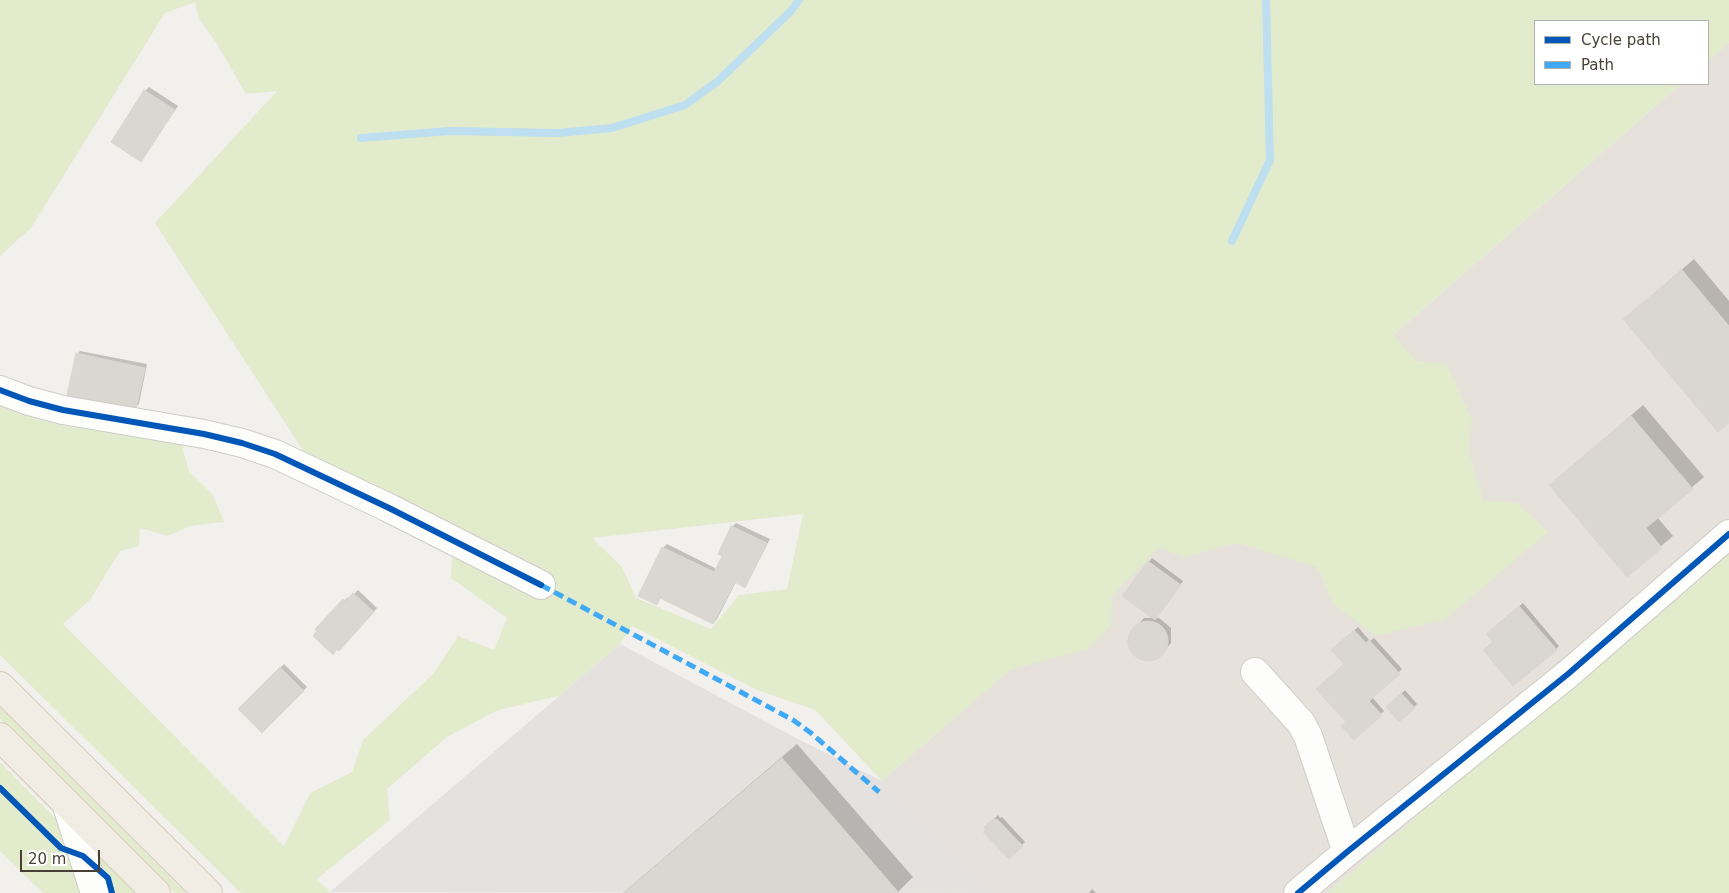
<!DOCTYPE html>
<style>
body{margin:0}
#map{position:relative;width:1729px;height:893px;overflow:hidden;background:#f2f0ed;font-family:"DejaVu Sans",sans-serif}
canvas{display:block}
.legend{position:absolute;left:1534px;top:20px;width:175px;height:65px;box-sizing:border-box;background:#fff;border:1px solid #b6b3af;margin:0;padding:6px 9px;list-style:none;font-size:15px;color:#494138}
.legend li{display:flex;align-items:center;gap:10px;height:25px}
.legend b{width:25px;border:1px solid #b6b3af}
.scale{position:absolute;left:20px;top:850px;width:80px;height:22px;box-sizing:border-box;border:2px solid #494138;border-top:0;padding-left:6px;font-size:15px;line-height:18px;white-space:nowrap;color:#494138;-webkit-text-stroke:4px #fff;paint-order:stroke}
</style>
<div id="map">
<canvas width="1729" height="893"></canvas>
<ul class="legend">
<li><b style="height:6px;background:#0057b8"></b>Cycle path</li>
<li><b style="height:6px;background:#3fa9f5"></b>Path</li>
</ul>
<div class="scale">20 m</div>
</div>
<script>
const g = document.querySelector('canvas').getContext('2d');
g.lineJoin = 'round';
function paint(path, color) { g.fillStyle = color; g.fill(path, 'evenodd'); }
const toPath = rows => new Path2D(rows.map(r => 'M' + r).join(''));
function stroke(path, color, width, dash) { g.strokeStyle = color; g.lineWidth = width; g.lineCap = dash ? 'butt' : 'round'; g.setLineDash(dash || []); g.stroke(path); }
paint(toPath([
 [1729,42,1729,550,1327,893,994,893,882,781,1681,84,1708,84,1708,61]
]), '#e6e1da');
paint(toPath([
 [620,644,796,738,882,781,994,893,330,892]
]), '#e5e1de');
paint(toPath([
 [0,0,1729,0,1729,42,1708,61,1708,21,1535,21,1535,84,1681,84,1393,335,1417,361,1447,364,1472,420,1468,449,1483,500,1518,503,1548,532,1446,619,1376,636,1333,604,1317,567,1237,543,1184,557,1159,548,1112,596,1111,626,1088,649,1010,670,882,781,815,710,757,690,632,626,620,644,559,696,498,710,447,737,387,789,390,820,317,879,331,893,241,893,0,655,0,406,36,419,66,426,184,442,183,450,189,471,213,495,224,522,190,526,168,536,140,528,139,546,120,551,90,600,63,624,284,846,310,793,352,772,363,740,433,674,458,636,494,650,507,618,451,578,452,555,308,458,155,223,277,91,246,94,217,44,199,19,195,2,165,13,31,228,0,256],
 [803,514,787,589,739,595,711,629,636,598,622,567,592,538],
 [1729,550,1729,893,1327,893,1598,662],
 [0,707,186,893,175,893,0,719],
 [0,762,60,823,87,893,43,893,0,851],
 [89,846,136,893,104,893]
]), '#e2eccd');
paint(toPath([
 [149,87,178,106,141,160,145,91],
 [1694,259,1729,301,1729,421,1625,319],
 [80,351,147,364,139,404,135,408,77,354],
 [1643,405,1704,477,1657,517,1673,536,1627,575,1551,485],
 [736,523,770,539,748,582,745,586,736,582,717,619,713,623,661,598,656,604,663,548,667,544,717,569,724,555,719,553,732,527],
 [1152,558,1183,581,1155,618,1159,618,1171,628,1171,643,1157,659,1142,660,1130,649,1130,634,1144,618,1154,618,1149,562],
 [358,590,377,608,343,646,317,629,348,597,349,599],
 [1523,603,1559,646,1556,649,1494,642,1491,630],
 [1358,627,1370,641,1374,638,1402,669,1372,697,1384,711,1354,738,1348,721,1345,664,1333,650],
 [284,664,307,687,262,731,240,709],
 [1405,690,1417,704,1414,707,1387,707],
 [797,744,913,877,897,893,623,893],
 [998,815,1000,818,1002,817,1025,842,1009,858,985,827],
 [1092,889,1096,893,1089,893]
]), '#0003');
stroke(toPath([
 [361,138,450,131,558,133,612,128,685,105,718,81,791,11,799,0],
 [1232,241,1270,160,1266,0]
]), '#bedff0', 8);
const building = toPath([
 [144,90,175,110,141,162,111,142,144,90],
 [1682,270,1729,326,1729,423,1718,432,1623,319,1682,270],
 [76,353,145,368,136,409,67,395,76,353],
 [1631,416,1693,489,1646,528,1662,548,1627,577,1549,485,1631,416],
 [731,526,767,543,745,588,735,582,713,624,660,598,657,605,638,596,662,547,714,572,722,556,718,554,731,526],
 [1148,561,1181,585,1155,620,1122,596,1148,561],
 [353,593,374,612,339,651,337,649,333,655,313,636,317,631,315,629,343,599,345,602,353,593],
 [1519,606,1557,650,1513,686,1483,650,1493,642,1486,634,1519,606],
 '1128 641a20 20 0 1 1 40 0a20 20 0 1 1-40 0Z',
 [1354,630,1366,643,1369,640,1400,674,1369,701,1382,715,1354,740,1341,726,1346,722,1316,689,1344,664,1331,650,1354,630],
 [280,667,304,691,262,733,238,709,280,667],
 [1401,693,1415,708,1399,722,1386,707,1401,693],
 [782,758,899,893,624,893,782,758],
 [994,818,996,820,997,819,1023,846,1009,859,983,832,986,830,984,827,994,818]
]);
paint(building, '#dad7d3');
stroke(building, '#dad7d2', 1);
const minor = toPath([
 [0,390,29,401,63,410,204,434,242,443,275,454,389,508,541,585],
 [1255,672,1301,723,1308,736,1347,852],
 [66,803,95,893],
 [1298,893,1347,852,1568,674,1729,534]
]);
const major = toPath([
 [0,686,208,893],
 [0,737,156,893]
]);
stroke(minor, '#ceccc9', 30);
stroke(major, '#d4cbba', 30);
stroke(minor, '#fdfdfc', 28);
stroke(major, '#f2ede4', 28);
stroke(toPath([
 [541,585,793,720,811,733,879,792]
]), '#3fa9f5', 5, [10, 5]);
stroke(toPath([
 [0,390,29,401,63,410,204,434,242,443,275,454,389,508,541,585],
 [0,788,61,848,83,856,108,878,112,893],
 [1298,893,1347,852,1568,674,1729,534]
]), '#0057b8', 6);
</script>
